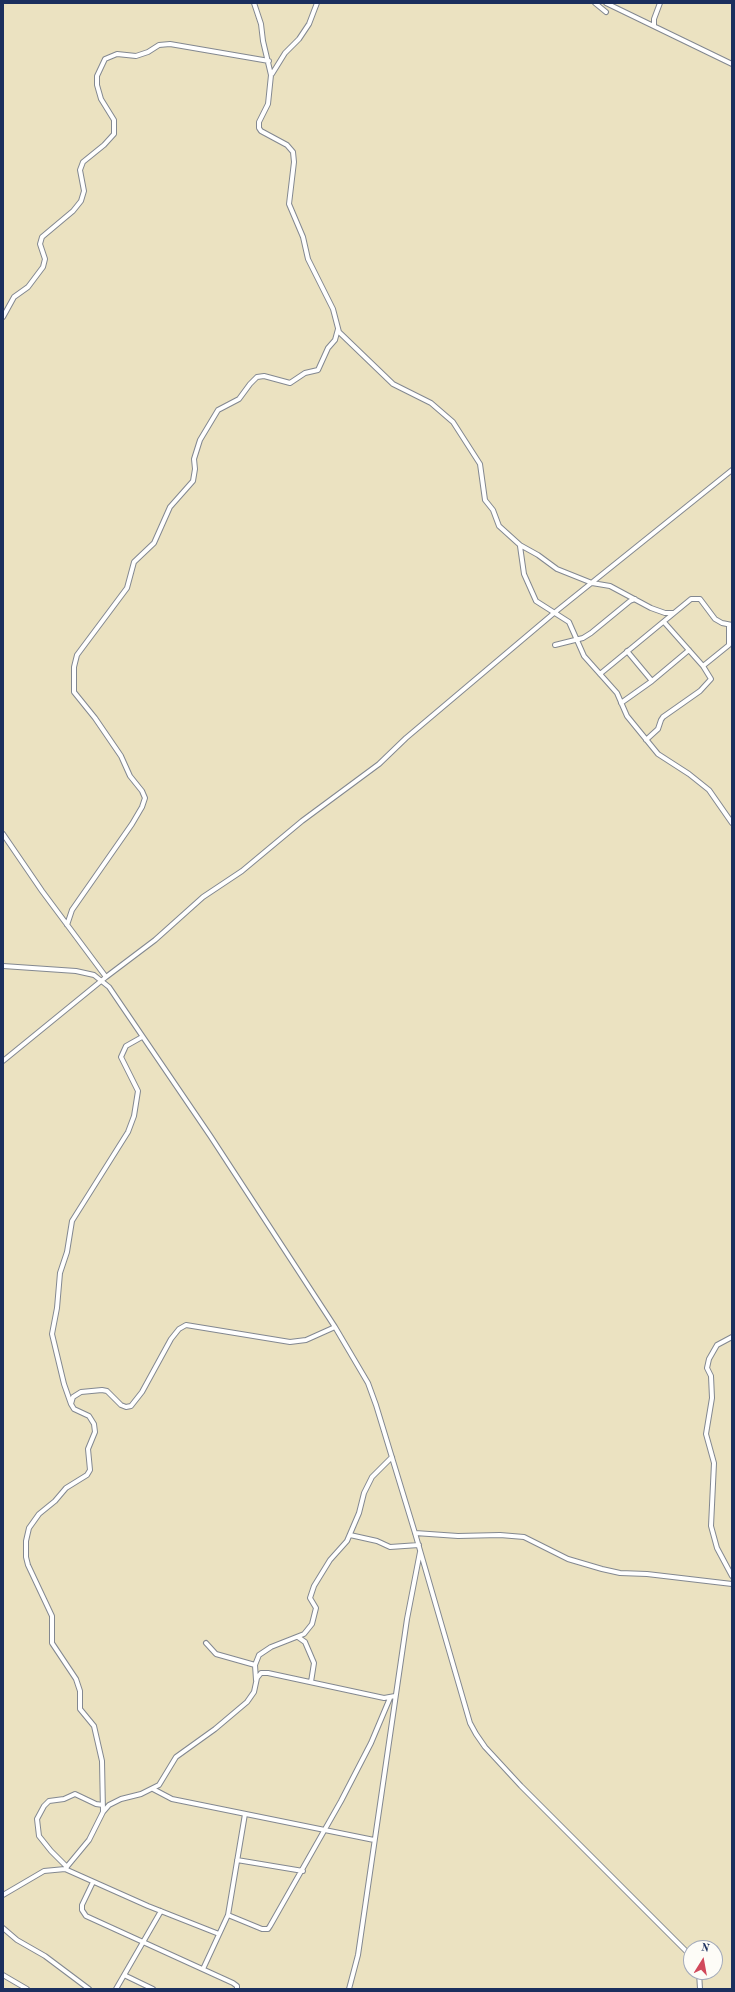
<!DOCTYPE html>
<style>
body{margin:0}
#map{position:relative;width:735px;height:1992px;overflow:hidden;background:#ebe2c1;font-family:"Old Standard TT",serif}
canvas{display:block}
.frame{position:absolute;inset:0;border:4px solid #1b2f5e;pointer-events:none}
.north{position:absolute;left:683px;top:1940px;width:40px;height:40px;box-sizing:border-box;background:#fdfcf7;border:1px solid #a3aaba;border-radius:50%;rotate:11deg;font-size:11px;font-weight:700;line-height:16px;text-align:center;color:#1b2f5e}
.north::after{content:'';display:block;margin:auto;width:14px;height:18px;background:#d1495b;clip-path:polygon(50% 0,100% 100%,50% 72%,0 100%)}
</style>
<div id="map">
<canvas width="735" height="1992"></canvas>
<div class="frame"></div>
<div class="north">N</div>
</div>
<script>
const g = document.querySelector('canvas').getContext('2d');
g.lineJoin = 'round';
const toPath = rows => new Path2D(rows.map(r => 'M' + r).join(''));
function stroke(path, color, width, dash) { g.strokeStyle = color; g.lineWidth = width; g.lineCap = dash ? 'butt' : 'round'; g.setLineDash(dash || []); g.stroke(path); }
const minor = toPath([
 [254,3,261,24,263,41,271,75,268,104,259,122,259,128,261,131,287,145,293,152,294,162,289,204,303,237,308,259,333,309,339,332,393,384,431,403,453,422,480,464,485,500,493,510,499,526,520,545,538,555,557,569,592,583,610,586,651,608,665,613,674,613,691,599,700,599,715,619,722,623,732,625],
 [595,3,606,12],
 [606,3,732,64],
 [654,25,654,19,660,3],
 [272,74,285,53,299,39,309,24,317,3],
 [3,317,14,297,28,287,43,267,45,259,40,244,42,237,73,211,81,201,84,191,80,170,83,162,104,145,114,134,114,120,101,99,97,85,97,76,105,59,117,54,136,56,148,52,159,45,170,44,269,61],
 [520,546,524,574,536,601,569,622,584,656,617,693,627,716,658,754,689,774,709,790,732,823],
 [555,645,583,638,591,633,630,601,635,599],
 [627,651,652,681],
 [703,666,729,645,729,625],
 [600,674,674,613],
 [621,703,652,681,689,650],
 [646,740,658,729,661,720,663,717,700,691,711,679,703,666,664,622],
 [3,834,42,891,106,977],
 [67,925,72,910,132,824,142,807,145,798,142,791,130,776,121,756,95,718,74,692,74,667,77,655,127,588,134,562,154,543,170,507,193,481,195,469,194,459,200,440,218,410,239,399,250,384,257,377,264,376,290,383,305,373,318,370,328,348,335,340,338,329],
 [3,966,76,971,94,975,109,987,211,1137,335,1327,368,1383,376,1405,415,1533,470,1723,476,1734,485,1747,521,1786,691,1956],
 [3,1061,106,977,155,940,203,897,242,871,302,821,379,764,406,738,554,613,732,470],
 [732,1337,717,1345,709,1359,707,1368,711,1376,712,1398,706,1434,714,1463,711,1526,717,1548,732,1576],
 [71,1404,73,1397,81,1392,102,1390,107,1391,121,1405,126,1407,131,1406,142,1392,171,1339,179,1329,186,1325,290,1342,306,1340,335,1327],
 [415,1533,458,1536,500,1535,524,1537,568,1559,602,1569,620,1573,647,1574,732,1584],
 [350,1535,377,1541,390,1547,419,1545],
 [298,1637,305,1642,314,1663,311,1682],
 [206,1643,216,1654,255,1665],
 [256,1680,255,1665,259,1655,271,1647,304,1634,312,1624,316,1608,310,1598,314,1586,330,1560,347,1541,359,1513,364,1493,372,1477,392,1457],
 [153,1789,172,1799,374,1840],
 [103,1812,102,1761,94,1726,80,1709,80,1691,76,1679,52,1643,52,1616,28,1565,26,1557,26,1541,29,1528,39,1514,55,1501,66,1488,87,1475,90,1470,88,1449,95,1432,94,1424,89,1416,74,1409,71,1404,64,1384,52,1334,57,1308,60,1273,67,1252,72,1221,128,1132,134,1116,138,1091,121,1057,126,1046,142,1037],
 [237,1860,303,1871],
 [67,1867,51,1851,39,1836,37,1819,44,1806,49,1801,64,1799,75,1794,96,1804,103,1805],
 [65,1869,148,1906,219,1934],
 [93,1882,82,1905,82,1910,86,1916,233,1983,237,1986,237,1989],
 [3,1895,44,1871,65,1869,89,1840,103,1812,109,1805,121,1799,141,1794,159,1785,176,1757,215,1729,247,1702,254,1692,257,1678,261,1673,268,1673,384,1698,395,1696],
 [228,1915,262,1929,268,1929,270,1926,341,1801,371,1743,390,1698],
 [3,1928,17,1940,45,1956,89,1989],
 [203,1969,228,1915,245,1814],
 [699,1972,700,1989],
 [3,1975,27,1989],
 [124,1975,153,1989],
 [116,1989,161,1911],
 [349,1989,358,1955,407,1619,420,1552]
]);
stroke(minor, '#838890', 6);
stroke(minor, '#fff', 4);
</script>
